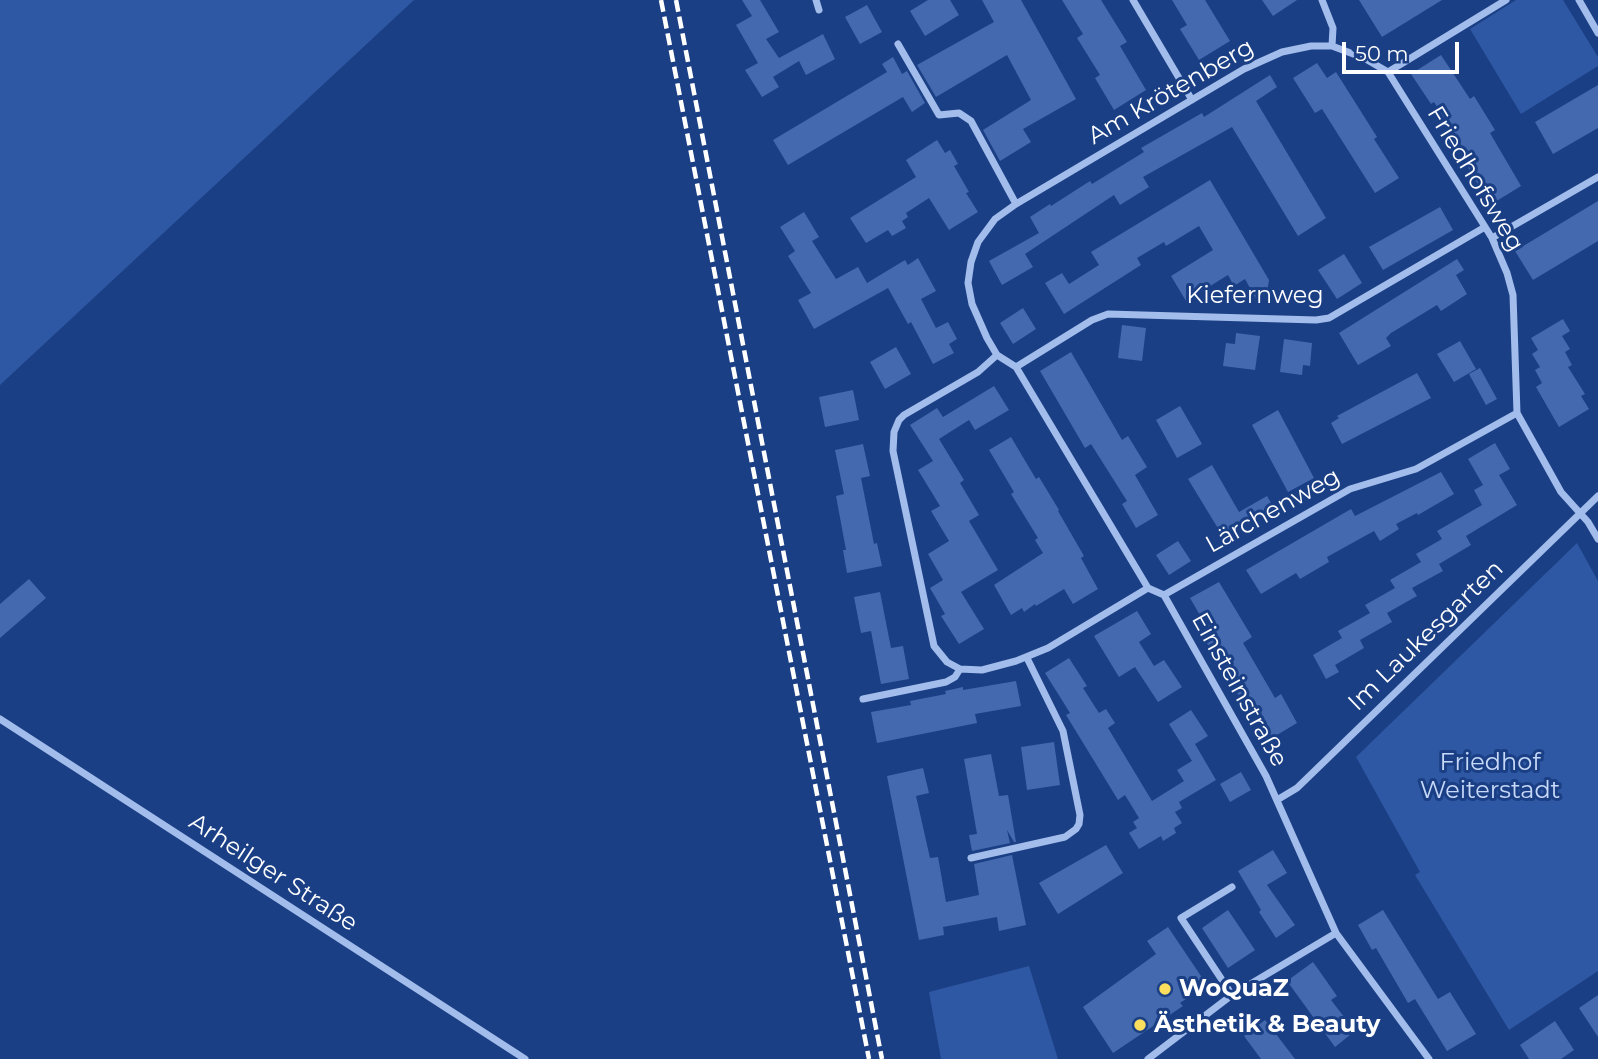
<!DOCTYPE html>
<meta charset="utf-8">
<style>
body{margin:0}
#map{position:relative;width:1598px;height:1059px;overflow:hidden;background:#1b3f85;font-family:Montserrat,sans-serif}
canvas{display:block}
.scale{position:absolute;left:1342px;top:42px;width:117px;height:32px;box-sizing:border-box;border:4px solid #fff;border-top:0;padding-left:9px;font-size:21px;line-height:24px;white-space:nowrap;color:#fff;-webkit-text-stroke:5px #1b3f85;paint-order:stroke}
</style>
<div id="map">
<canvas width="1598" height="1059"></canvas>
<div class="scale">50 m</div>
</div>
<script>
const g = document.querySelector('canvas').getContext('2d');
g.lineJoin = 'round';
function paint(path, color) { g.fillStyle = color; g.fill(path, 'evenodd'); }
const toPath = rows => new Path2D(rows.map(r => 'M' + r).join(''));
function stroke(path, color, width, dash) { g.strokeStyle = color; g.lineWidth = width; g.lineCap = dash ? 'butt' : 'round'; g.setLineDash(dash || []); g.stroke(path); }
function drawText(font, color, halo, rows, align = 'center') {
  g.font = font + ' Montserrat,sans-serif'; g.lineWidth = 6; g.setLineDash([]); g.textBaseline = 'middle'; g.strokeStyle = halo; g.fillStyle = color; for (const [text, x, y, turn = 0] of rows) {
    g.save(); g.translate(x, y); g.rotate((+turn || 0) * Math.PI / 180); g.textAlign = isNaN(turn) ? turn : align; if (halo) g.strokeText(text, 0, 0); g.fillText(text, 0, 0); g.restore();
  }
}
paint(toPath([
 [0,0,414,0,0,385],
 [1516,0,1563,0,1598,57,1598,66,1521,114,1470,29],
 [1577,543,1598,581,1598,971,1509,1030,1415,875,1420,872,1356,757],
 [1029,966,1058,1059,941,1059,929,992]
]), '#2e58a3');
paint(toPath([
 [742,0,760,0,779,32,766,39,779,58,823,34,835,59,806,75,799,61,773,77,779,87,762,97,745,70,758,63,736,25,752,16],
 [928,0,950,0,959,15,925,36,910,11],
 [982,0,1021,0,1076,99,1023,129,1031,142,1000,161,983,130,1031,100,1007,55,936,97,917,65,994,22],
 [1062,0,1101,0,1127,42,1120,46,1146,90,1114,110,1095,78,1100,75,1077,38,1083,34],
 [1172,0,1205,0,1230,41,1199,60,1180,29,1187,25],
 [1262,0,1297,0,1273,16],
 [1359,0,1442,0,1382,37],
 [867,5,882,32,860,44,845,17],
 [1441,55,1470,99,1474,96,1495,130,1490,133,1521,186,1490,205,1466,164,1471,161,1434,102,1431,104,1411,74],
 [893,57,902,74,907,71,925,103,912,112,903,97,788,165,773,140,887,72,882,64],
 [1317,63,1327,78,1336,72,1377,137,1374,139,1399,178,1375,193,1322,109,1315,113,1293,78],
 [1270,75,1277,87,1256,101,1326,218,1298,236,1232,127,1143,177,1149,187,1120,205,1114,195,1025,254,1033,267,1002,285,989,261,1039,233,1030,217,1050,204,1051,206,1090,181,1092,184,1144,152,1141,148,1202,113,1204,117],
 [1598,85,1598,128,1553,154,1535,122],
 [937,140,945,153,950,150,958,164,954,166,969,192,966,193,978,212,949,230,929,198,906,213,908,217,902,221,906,228,892,236,888,230,866,243,850,218,916,177,906,160],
 [1210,180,1269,280,1267,293,1256,299,1245,279,1234,286,1228,275,1186,301,1171,276,1213,250,1199,226,1166,246,1164,242,1137,258,1141,265,1064,314,1045,283,1062,273,1069,284,1099,265,1091,252],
 [1598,201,1598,241,1533,280,1515,251],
 [1440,207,1453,230,1383,270,1369,247],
 [804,212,819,237,812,241,836,279,858,267,867,283,905,260,908,265,918,258,936,291,921,299,936,328,948,322,957,339,949,344,954,353,933,364,911,322,908,324,888,288,814,329,798,300,811,293,788,256,795,251,780,227],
 [1344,254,1362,283,1337,299,1318,270],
 [1457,259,1464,270,1456,275,1467,294,1441,311,1437,305,1391,333,1386,338,1391,346,1358,365,1339,333],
 [1023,308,1036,329,1013,344,1000,323],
 [1563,319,1570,331,1562,336,1570,349,1565,352,1572,365,1568,367,1585,394,1581,396,1589,409,1559,427,1536,387,1542,383,1535,370,1540,367,1532,354,1538,350,1531,338],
 [1122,325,1146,328,1142,361,1118,358],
 [1236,333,1260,336,1255,370,1223,366,1226,343,1235,344],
 [1284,339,1312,343,1310,366,1303,365,1302,375,1280,372],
 [1460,341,1476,369,1454,382,1437,354],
 [896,347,911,374,885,389,870,362],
 [1071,352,1122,440,1128,436,1147,467,1135,475,1158,515,1136,528,1122,504,1127,501,1091,444,1085,448,1040,371],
 [1480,368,1497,399,1486,405,1469,374],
 [1417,373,1431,398,1342,444,1331,423,1339,418,1337,416],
 [994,386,1009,410,975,430,969,420,939,439,964,480,960,483,979,515,969,521,998,570,961,592,984,629,959,644,941,616,945,614,930,588,943,580,928,554,949,541,931,511,940,506,918,470,933,461,910,425,937,408,943,417],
 [853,390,859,420,825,427,819,397],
 [1180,406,1202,444,1177,458,1156,420],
 [1278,410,1314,478,1288,492,1252,425],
 [1011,437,1036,479,1039,477,1059,510,1058,511,1084,556,1081,558,1098,589,1073,604,1064,589,1036,606,1035,604,1024,612,1022,608,1011,615,994,585,1043,553,1035,540,1038,538,1011,494,1014,492,989,450],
 [1495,443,1510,469,1499,475,1517,505,1466,536,1471,545,1439,564,1443,571,1412,588,1417,596,1387,613,1392,622,1360,640,1364,648,1335,665,1339,672,1326,679,1313,655,1342,638,1338,631,1370,613,1365,605,1395,588,1390,580,1421,562,1416,554,1442,539,1437,531,1482,505,1474,490,1483,485,1468,459],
 [863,444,870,476,861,478,874,544,877,543,882,566,847,573,843,550,846,550,836,496,844,494,835,450],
 [1212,465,1239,512,1267,496,1273,506,1222,535,1188,479],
 [1441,472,1454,494,1418,515,1417,513,1396,524,1399,529,1380,541,1374,531,1327,557,1329,562,1300,579,1296,573,1261,594,1246,570,1351,509,1355,516],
 [1178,541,1191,561,1169,575,1156,555],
 [29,579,46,598,0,638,0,604],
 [1219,582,1252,637,1243,643,1275,698,1281,694,1297,723,1272,738,1250,700,1244,704,1205,640,1212,636,1190,598],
 [880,592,891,648,903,646,909,679,881,684,871,631,861,633,854,597],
 [1137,611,1151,634,1139,642,1154,666,1164,660,1182,687,1158,702,1135,667,1119,677,1094,636],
 [1069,658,1087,686,1083,688,1099,713,1106,709,1115,723,1108,728,1152,801,1184,781,1177,770,1192,761,1169,724,1191,710,1208,736,1195,744,1216,780,1179,802,1182,808,1175,812,1182,823,1174,828,1176,833,1163,841,1161,836,1139,849,1129,833,1137,828,1133,822,1139,818,1125,795,1118,800,1066,715,1070,713,1045,673],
 [1016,681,1021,706,975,714,977,723,877,743,871,712,911,705,910,701,946,694,945,691,963,687,963,690],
 [1054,742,1060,785,1027,790,1021,747],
 [991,754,999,796,1008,795,1016,842,1014,842,1007,830,1010,843,972,851,969,835,977,834,964,759],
 [923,768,929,793,916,796,930,858,938,857,946,902,979,895,974,864,1012,855,1026,925,999,931,997,917,943,927,944,935,919,940,887,776],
 [1241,772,1251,790,1230,802,1220,784],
 [1106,845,1123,873,1058,914,1039,883],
 [1273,850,1287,873,1267,885,1295,925,1276,938,1259,912,1261,910,1238,871],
 [1228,910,1255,950,1228,968,1202,928],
 [1383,910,1438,999,1450,992,1476,1034,1447,1051,1415,999,1408,1003,1376,948,1372,950,1358,925],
 [1168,927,1207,985,1180,1003,1183,1006,1113,1053,1083,1007,1156,954,1147,941],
 [1313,962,1337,996,1331,1000,1355,1031,1335,1047,1287,981],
 [1598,995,1598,1037,1579,1008],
 [1265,1020,1276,1034,1295,1059,1261,1059,1244,1036],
 [1555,1021,1574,1050,1561,1059,1529,1059,1520,1045]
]), '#4469ae');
stroke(toPath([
 [816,0,819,10],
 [1133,0,1192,100],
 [1322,0,1333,28,1332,46],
 [1579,0,1598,33],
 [898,44,939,115,959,113,971,121,1016,204],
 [1388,72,1506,0],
 [1492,238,1598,177],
 [997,355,978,372,904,415,899,420,894,432,893,451,934,646,947,662,960,669,982,670,1016,661,1048,648,1148,588],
 [1016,367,1092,320,1108,314,1316,320,1329,318,1485,227],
 [1164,595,1350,489,1416,469,1517,413],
 [863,699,946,682,955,677,960,669],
 [0,719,525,1059],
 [1277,800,1297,788,1598,496],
 [971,858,1065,837,1076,829,1079,824,1080,815,1063,731,1027,658],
 [1232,887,1181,918,1232,995],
 [1148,1059,1232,995,1336,933],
 [1429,1059,1336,933,1266,776,1164,595,1148,588,1016,367,997,355,987,338,972,304,968,283,971,262,978,242,995,219,1016,204,1244,69,1282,52,1311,46,1332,46,1364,58,1388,72,1492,238,1507,273,1513,295,1517,413,1561,492,1588,522,1598,539]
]), '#a2bceb', 7);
stroke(toPath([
 [661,0,869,1059],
 [676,0,882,1059]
]), '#fff', 4.5, [12, 5]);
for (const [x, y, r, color] of [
 [1165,989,7,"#fcde5f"],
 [1140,1025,7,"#fcde5f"]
]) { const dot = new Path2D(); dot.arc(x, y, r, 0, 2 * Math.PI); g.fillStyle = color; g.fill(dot); stroke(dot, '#1b3f85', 2.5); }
drawText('24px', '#fff', '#1b3f85', [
 ["Am Krötenberg",1171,92,-30],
 ["Friedhofsweg",1475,179,59],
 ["Kiefernweg",1255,296],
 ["Lärchenweg",1273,511,-29],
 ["Im Laukesgarten",1426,636,-44],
 ["Einsteinstraße",1239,690,61],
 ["Arheilger Straße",273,873,33]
]);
drawText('24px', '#c7d9f8', '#1b3f85', [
 ["Friedhof",1490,763],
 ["Weiterstadt",1490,791]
]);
drawText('bold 24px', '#fff', '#1b3f85', [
 ["WoQuaZ",1179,989],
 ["Ästhetik & Beauty",1154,1025]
], 'left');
</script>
